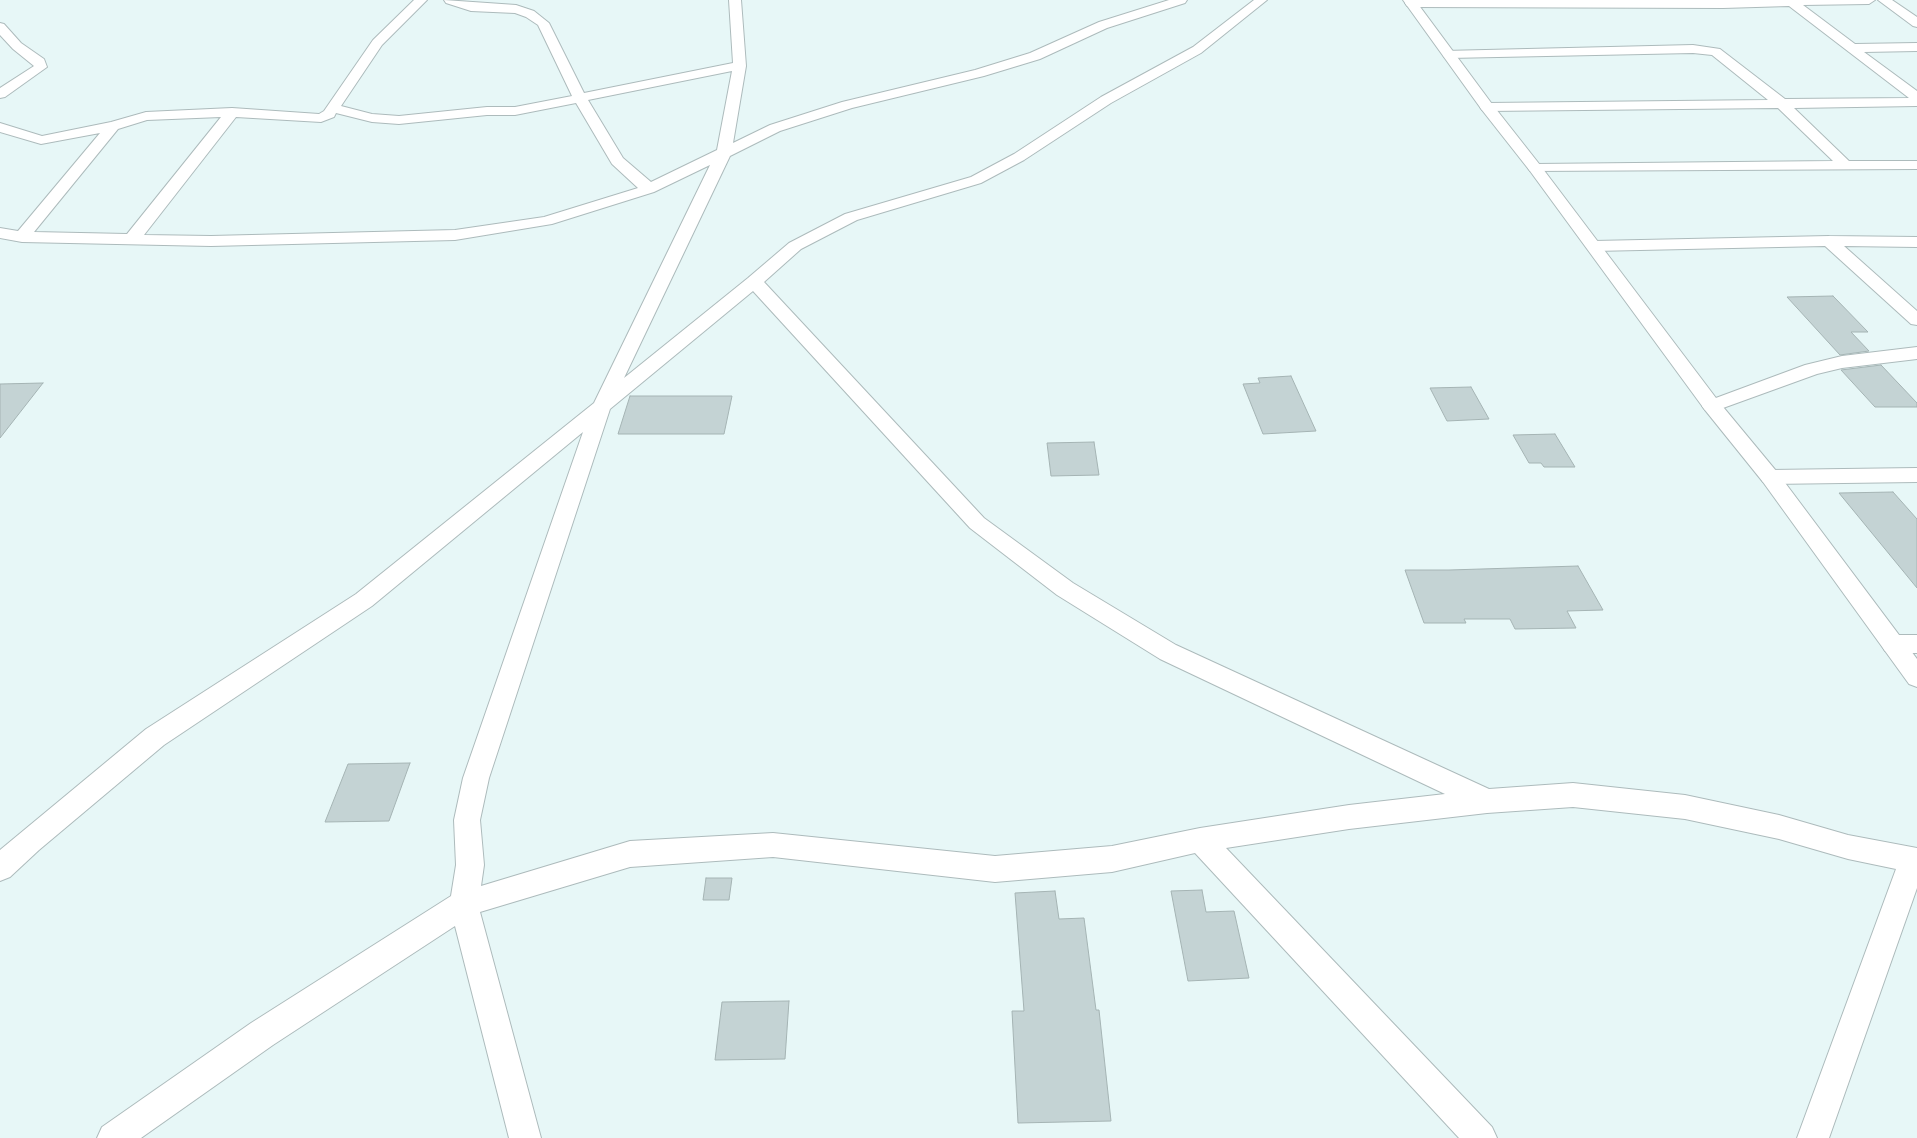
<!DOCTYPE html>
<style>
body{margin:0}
canvas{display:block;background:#e7f7f7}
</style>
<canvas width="1917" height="1138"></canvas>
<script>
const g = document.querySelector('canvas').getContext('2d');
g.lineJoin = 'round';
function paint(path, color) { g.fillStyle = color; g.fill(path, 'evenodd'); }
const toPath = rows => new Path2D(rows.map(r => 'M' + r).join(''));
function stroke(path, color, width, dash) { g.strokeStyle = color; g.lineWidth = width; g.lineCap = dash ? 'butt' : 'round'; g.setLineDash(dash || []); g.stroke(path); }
const building = toPath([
 [1833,296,1868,332,1851,332,1869,351,1840,355,1787,297,1833,296],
 [1881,365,1917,403,1917,407,1875,407,1841,370,1881,365],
 [1291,376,1316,431,1263,434,1243,384,1260,383,1258,378,1291,376],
 [43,383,0,438,0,384,43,383],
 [1471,387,1489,419,1447,421,1430,388,1471,387],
 [630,396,732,396,724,434,618,434,630,396],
 [1555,434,1575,467,1544,467,1541,463,1529,463,1513,435,1555,434],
 [1094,442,1099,475,1051,476,1047,443,1094,442],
 [1893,492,1917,519,1917,588,1839,493,1893,492],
 [1578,566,1603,610,1567,611,1576,628,1515,629,1510,619,1464,619,1466,623,1424,623,1405,570,1449,570,1578,566],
 [410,763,389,821,325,822,348,764,410,763],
 [706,878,732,878,729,900,703,900,706,878],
 [1202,890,1206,912,1234,911,1249,978,1188,981,1171,891,1202,890],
 [1055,891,1059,919,1084,918,1096,1010,1099,1010,1111,1121,1018,1123,1012,1011,1024,1011,1015,893,1055,891],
 [789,1001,785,1059,715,1060,722,1002,789,1001]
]);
paint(building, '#c4d3d4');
stroke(building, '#a5b4b4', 1);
const minor = toPath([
 [414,0,427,0,382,45,341,106,372,114,399,116,487,107,515,107,572,96,538,25,526,17,515,13,471,11,446,3,444,0,516,5,534,11,549,23,584,93,733,63,729,0,741,0,746,66,733,143,770,125,842,102,975,70,1030,53,1099,22,1169,0,1187,0,1185,3,1107,28,1040,59,984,76,852,108,780,131,730,156,624,378,748,278,789,243,845,214,971,177,1014,154,1101,97,1193,47,1254,0,1267,0,1201,53,1111,103,1024,160,981,183,857,220,801,249,764,282,984,518,1073,583,1176,645,1489,789,1573,783,1685,795,1779,815,1848,835,1917,848,1917,888,1829,1138,1797,1138,1896,869,1848,859,1779,839,1685,819,1573,807,1487,813,1349,829,1226,848,1492,1127,1497,1138,1459,1138,1195,853,1112,872,995,882,773,857,630,867,480,912,541,1138,509,1138,455,926,273,1045,141,1138,97,1138,102,1127,251,1023,451,896,456,865,454,820,463,778,583,432,372,606,164,745,39,850,10,877,0,881,0,850,146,729,356,594,594,403,710,165,654,192,552,224,455,240,211,246,22,242,0,238,0,228,18,231,100,133,41,144,0,132,0,123,42,136,111,122,146,112,232,108,319,114,324,111,373,40,414,0],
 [732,71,717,150,651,182,623,158,588,100,732,71],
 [576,103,612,164,638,188,544,217,455,230,211,236,144,235,236,117,321,122,334,117,336,113,372,122,399,124,487,115,515,115,576,103],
 [221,117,127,234,34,232,118,129,147,120,221,117],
 [753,291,970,528,1057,595,1160,659,1445,794,1349,805,1200,828,1112,846,995,856,773,833,630,841,481,886,484,865,480,820,489,778,610,409,753,291],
 [1407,0,1875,0,1869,4,1803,5,1855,44,1917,43,1917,51,1864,52,1917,91,1917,106,1794,108,1849,161,1917,161,1917,169,1530,171,1528,168,1530,165,1535,164,1833,161,1778,108,1487,111,1482,110,1480,107,1482,104,1487,103,1768,100,1712,55,1693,53,1449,58,1444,57,1443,54,1444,51,1693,45,1720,49,1785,99,1909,98,1789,6,1723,8,1411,7,1407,6,1405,3,1407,0],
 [1878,0,1892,0,1917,17,1917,27,1913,26,1878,0],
 [0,23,4,24,21,43,44,59,47,67,5,97,0,98,0,88,34,66,13,49,0,35,0,23],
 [1829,236,1917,237,1917,247,1844,246,1917,311,1917,325,1911,324,1825,246,1594,251,1588,249,1586,246,1588,243,1594,241,1829,236],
 [1917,347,1917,359,1842,368,1817,374,1712,412,1705,410,1702,406,1705,402,1805,365,1842,356,1917,347],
 [1917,468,1917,482,1770,484,1763,482,1760,477,1763,472,1770,470,1917,468],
 [1893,635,1917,635,1917,653,1893,653,1885,651,1881,644,1885,637,1893,635]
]);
const tertiary = toPath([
 [1403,0,1415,0,1492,104,1540,165,1719,402,1777,472,1917,659,1917,687,1909,684,1763,482,1705,410,1530,171,1482,110,1403,0]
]);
stroke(minor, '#adbbbc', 2);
stroke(tertiary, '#adbbbc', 2);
paint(minor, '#fff');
paint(tertiary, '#fff');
</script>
